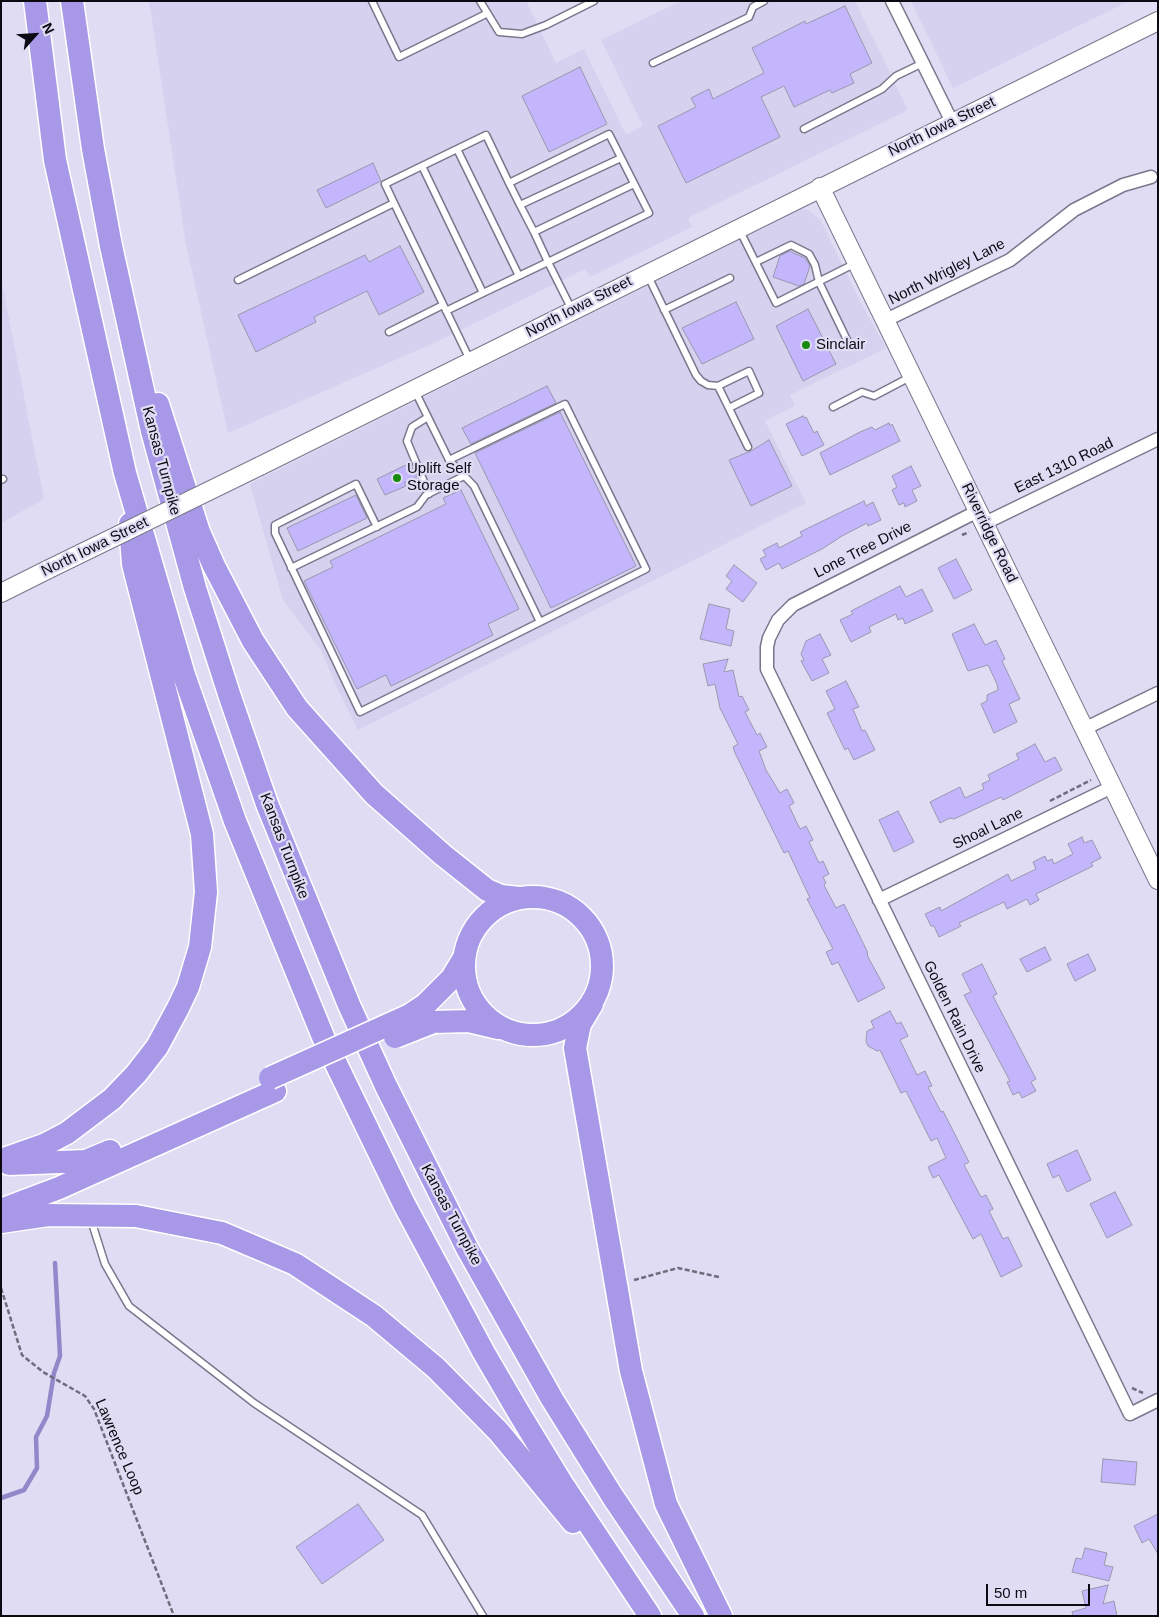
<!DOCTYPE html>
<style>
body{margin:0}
#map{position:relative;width:1159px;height:1617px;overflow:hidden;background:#dfdcf3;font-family:Helvetica,sans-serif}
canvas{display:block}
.frame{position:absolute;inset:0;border:2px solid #0b0a12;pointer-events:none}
.north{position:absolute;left:10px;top:10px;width:50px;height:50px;-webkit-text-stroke:4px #dfdcf3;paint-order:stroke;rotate:64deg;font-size:14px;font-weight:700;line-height:20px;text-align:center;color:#0b0a12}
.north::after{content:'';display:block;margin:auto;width:18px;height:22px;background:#0b0a12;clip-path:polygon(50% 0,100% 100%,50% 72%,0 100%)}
.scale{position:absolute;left:986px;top:1584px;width:104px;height:22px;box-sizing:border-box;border:2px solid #0b0a12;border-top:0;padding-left:6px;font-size:15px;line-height:18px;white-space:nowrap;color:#0b0a12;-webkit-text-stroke:4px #dfdcf3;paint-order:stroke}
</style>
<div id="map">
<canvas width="1159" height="1617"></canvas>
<div class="frame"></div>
<div class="north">N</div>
<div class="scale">50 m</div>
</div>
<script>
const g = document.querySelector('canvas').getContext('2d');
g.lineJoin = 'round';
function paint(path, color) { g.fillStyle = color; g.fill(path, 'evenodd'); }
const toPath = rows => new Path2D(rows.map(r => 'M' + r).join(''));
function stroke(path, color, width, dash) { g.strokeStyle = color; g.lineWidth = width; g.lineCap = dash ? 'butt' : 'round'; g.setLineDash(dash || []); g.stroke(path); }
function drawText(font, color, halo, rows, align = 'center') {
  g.font = font + ' Helvetica,sans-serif'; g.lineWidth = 4.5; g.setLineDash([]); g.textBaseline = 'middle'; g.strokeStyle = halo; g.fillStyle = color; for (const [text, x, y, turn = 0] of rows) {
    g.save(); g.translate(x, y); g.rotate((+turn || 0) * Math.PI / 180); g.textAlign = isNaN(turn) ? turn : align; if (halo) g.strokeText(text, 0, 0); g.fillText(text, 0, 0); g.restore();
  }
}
paint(toPath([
 [149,1,526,1,556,63,584,49,626,135,643,126,601,40,681,1,855,1,908,110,688,218,692,227,590,277,585,269,434,343,228,433,186,244],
 [911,1,1129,1,953,88],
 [801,209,809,210,821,221,860,301,886,348,790,395,795,406,765,421,806,503,358,730,335,684,321,650,283,600,250,484],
 [1,278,44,499,1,523]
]), '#d5d1ef');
stroke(toPath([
 [1,1498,24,1490,37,1468,36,1437,47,1416,54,1373,60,1356,55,1263]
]), '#9487c9', 4.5);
const building = toPath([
 [845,6,872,63,850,74,854,83,832,93,830,90,794,107,784,86,761,97,780,137,686,183,658,126,696,107,691,98,709,89,713,99,764,73,752,48,805,21,806,24,845,6],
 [580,67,607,124,549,152,522,96,580,67],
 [373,163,381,181,326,208,317,190,373,163],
 [400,246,424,292,379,315,367,291,314,317,316,322,256,352,238,315,365,255,369,262,400,246],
 [789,251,805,258,810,266,804,284,799,286,773,277,780,256,789,251],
 [736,302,754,339,702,364,682,328,736,302],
 [808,309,836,364,803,381,776,326,808,309],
 [547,386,556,403,471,444,462,428,547,386],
 [560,412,636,566,551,608,475,453,560,412],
 [803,416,804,418,806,417,814,433,817,431,824,445,802,456,786,424,803,416],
 [889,423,890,426,892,424,900,441,830,475,820,453,860,432,872,427,875,430,889,423],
 [769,440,792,486,751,506,729,460,751,451,769,440],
 [410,463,417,477,404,483,406,486,385,495,377,479,410,463],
 [911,466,921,486,912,490,917,501,905,507,904,503,899,505,892,490,897,487,892,476,911,466],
 [461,490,519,609,488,624,493,635,420,672,391,686,386,675,357,689,304,581,333,567,330,561,446,504,443,498,461,490],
 [356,495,367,518,298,551,287,528,356,495],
 [864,501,866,506,873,502,881,520,868,526,867,523,842,536,822,549,782,569,779,563,766,570,760,559,766,556,763,550,777,543,779,548,802,536,800,532,864,501],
 [956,559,972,590,954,599,938,568,956,559],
 [734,565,757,583,743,602,726,589,732,581,726,576,734,565],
 [900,586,906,597,922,589,933,611,905,624,903,618,898,620,896,614,869,627,871,632,851,642,840,620,853,614,851,611,900,586],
 [709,604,730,609,726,629,734,631,731,646,700,639,709,604],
 [974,624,985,645,996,640,1005,659,1002,661,1020,699,1009,704,1017,722,994,733,981,704,987,701,987,695,998,690,997,684,988,665,968,671,952,634,974,624],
 [820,634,831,655,822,659,829,673,812,681,801,661,804,660,801,654,806,641,820,634],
 [728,659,724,672,733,670,739,697,742,696,749,710,745,712,757,735,760,733,767,747,759,751,766,770,780,793,787,789,794,803,789,806,800,829,806,826,813,840,809,842,819,863,823,861,829,874,823,877,826,883,824,885,836,908,844,904,867,951,868,957,885,988,858,1002,838,962,832,965,826,952,833,949,807,899,810,898,788,851,784,853,735,753,733,747,738,744,720,708,715,684,708,686,703,664,728,659],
 [846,681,859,707,853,709,862,731,865,730,875,750,854,760,848,748,845,750,827,713,835,709,826,691,846,681],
 [1035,744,1045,762,1055,757,1062,770,1003,800,1001,797,954,819,950,818,940,823,930,802,960,787,965,798,984,789,982,784,990,780,988,775,1019,759,1016,754,1035,744],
 [898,811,914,842,894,852,879,820,898,811],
 [1082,837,1084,843,1092,840,1101,858,1091,863,1093,866,1036,894,1039,900,1030,905,1027,899,1007,909,1004,902,959,923,961,926,939,937,934,926,931,926,925,914,940,907,941,911,1008,874,1011,881,1036,869,1033,862,1045,856,1047,861,1052,859,1054,864,1073,854,1068,844,1082,837],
 [1045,947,1051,960,1027,972,1020,959,1045,947],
 [1088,954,1096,970,1075,981,1067,964,1088,954],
 [982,964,997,994,993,996,1036,1079,1031,1082,1036,1091,1022,1098,1019,1092,1013,1095,1007,1082,1010,1081,964,995,971,992,962,974,982,964],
 [890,1011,897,1024,901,1022,908,1036,900,1040,917,1075,925,1071,932,1086,928,1087,941,1112,943,1111,969,1162,964,1165,981,1197,986,1195,993,1209,989,1211,1003,1239,1008,1237,1022,1266,1001,1277,981,1234,973,1239,939,1175,933,1178,928,1167,946,1158,937,1138,931,1141,906,1091,901,1093,880,1050,877,1051,868,1046,866,1041,867,1031,874,1028,871,1021,890,1011],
 [1077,1150,1091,1180,1067,1192,1059,1175,1053,1178,1047,1164,1077,1150],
 [1115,1192,1132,1225,1107,1238,1090,1204,1115,1192],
 [1103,1459,1137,1462,1135,1485,1101,1482,1103,1459],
 [358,1504,384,1540,322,1584,296,1547,358,1504],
 [1158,1514,1158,1554,1149,1539,1142,1543,1134,1526,1158,1514],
 [1085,1548,1107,1553,1104,1565,1113,1567,1109,1581,1072,1572,1076,1558,1082,1559,1085,1548],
 [1108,1585,1103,1604,1114,1601,1117,1616,1073,1616,1072,1612,1086,1608,1082,1591,1108,1585]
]);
paint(building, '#c3b6fc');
stroke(building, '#9b98ae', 1);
const lane = toPath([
 [372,1,399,57,486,14],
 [480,1,499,32,522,34,546,25,594,1],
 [653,63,749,17,753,7,764,1],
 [804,129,882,89,896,76,923,63],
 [457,149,519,276],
 [509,183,609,134,649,213,548,262,483,293,422,166,486,135,509,183,520,205,534,232,548,262,572,310],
 [394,203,385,184,422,166],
 [520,205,621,158],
 [740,231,776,303,856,263],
 [534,232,634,184],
 [756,262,791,245,809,254,815,265,819,282,849,344],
 [648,276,696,375,701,381,708,385,718,386,749,371,759,393,729,408],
 [238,280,394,203,470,360],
 [664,310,730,278],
 [446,311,483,293],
 [389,332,443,305],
 [718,386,748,447],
 [415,391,449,460,474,486,540,622],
 [833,407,862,392,874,396,912,376],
 [428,417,412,427,407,441,429,494],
 [1,480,3,479],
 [377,527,356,484,275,525,275,533,360,712,646,569,565,404,449,460],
 [291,568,417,507,426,495,464,476],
 [91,1220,105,1264,129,1306,254,1403,422,1515,483,1616]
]);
const street = toPath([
 [892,1,952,122],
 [886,320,1010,260,1074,210,1123,185,1151,177],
 [978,511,793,605,778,620,769,638,767,647,767,669,1130,1414,1158,1400],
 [985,523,1158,439],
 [1084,729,1158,693],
 [879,900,1112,787]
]);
const secondary = toPath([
 [820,187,1158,880],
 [260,466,1158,21],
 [1,593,49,569]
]);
const highway = toPath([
 [35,1,55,160,125,473,184,675,235,821,324,1039,404,1204,484,1353,519,1413,561,1482,650,1616],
 [72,1,93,149,111,246,152,431,195,588,230,697,267,804,349,1005,386,1086,467,1248,552,1399,613,1497,693,1616],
 [158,404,199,532,214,566,253,641,297,708,374,794,443,855,487,890,501,896,519,898],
 '464 966a69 69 0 1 1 138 0a69 69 0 1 1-138 0Z',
 [592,1004,580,1024,575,1048,631,1371,666,1504,721,1616],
 [425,1005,452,978,464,958],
 [433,1022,469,1021,498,1028],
 [1,1160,44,1145,67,1133,112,1099,136,1074,157,1047,178,1008,188,987,200,947,206,892,202,834,133,564,130,524],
 [9,1164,86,1161,110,1151],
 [1,1210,59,1188,275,1091],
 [1,1222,48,1215,136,1216,222,1233,295,1264,374,1316,436,1368,499,1432,573,1522]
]);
stroke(lane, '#7a778c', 9);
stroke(street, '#7a778c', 15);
stroke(secondary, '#7a778c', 20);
stroke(highway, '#fff', 25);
stroke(toPath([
 [962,535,969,532],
 [1050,801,1091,780],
 [634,1280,678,1268,719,1277],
 [1,1288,22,1355,43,1372,85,1396,94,1409,174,1616],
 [1132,1388,1143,1393]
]), '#6f6d7c', 2.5, [5, 2.5]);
stroke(lane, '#fff', 6);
stroke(street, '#fff', 12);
stroke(secondary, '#fff', 18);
stroke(highway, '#a898e8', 22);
const secondaryBridge = toPath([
 [49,569,260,466]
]);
const highwayBridge = toPath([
 [395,1037,433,1022],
 [270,1078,410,1015,425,1005]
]);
stroke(secondaryBridge, '#7a778c', 20, []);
stroke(highwayBridge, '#fff', 25, []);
stroke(secondaryBridge, '#fff', 18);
stroke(highwayBridge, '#a898e8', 22);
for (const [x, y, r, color] of [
 [806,345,5,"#178b0f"],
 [397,478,5,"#178b0f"]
]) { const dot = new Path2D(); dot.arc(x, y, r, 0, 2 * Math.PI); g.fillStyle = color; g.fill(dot); stroke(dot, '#dfdcf3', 2); }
drawText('15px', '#0b0a12', '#dfdcf3', [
 ["North Iowa Street",942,127,-26],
 ["North Wrigley Lane",947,272,-27],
 ["North Iowa Street",579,307,-27],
 ["Kansas Turnpike",161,461,75],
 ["East 1310 Road",1064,466,-26],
 ["Riverridge Road",989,533,64],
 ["North Iowa Street",95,547,-26],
 ["Lone Tree Drive",863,550,-27],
 ["Shoal Lane",988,829,-26],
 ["Kansas Turnpike",284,846,69],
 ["Golden Rain Drive",954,1017,64],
 ["Kansas Turnpike",451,1215,62],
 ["Lawrence Loop",119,1447,67]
]);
drawText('15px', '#0b0a12', '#dfdcf3', [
 ["Sinclair",816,345],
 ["Uplift Self",407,469],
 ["Storage",407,486]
], 'left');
</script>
